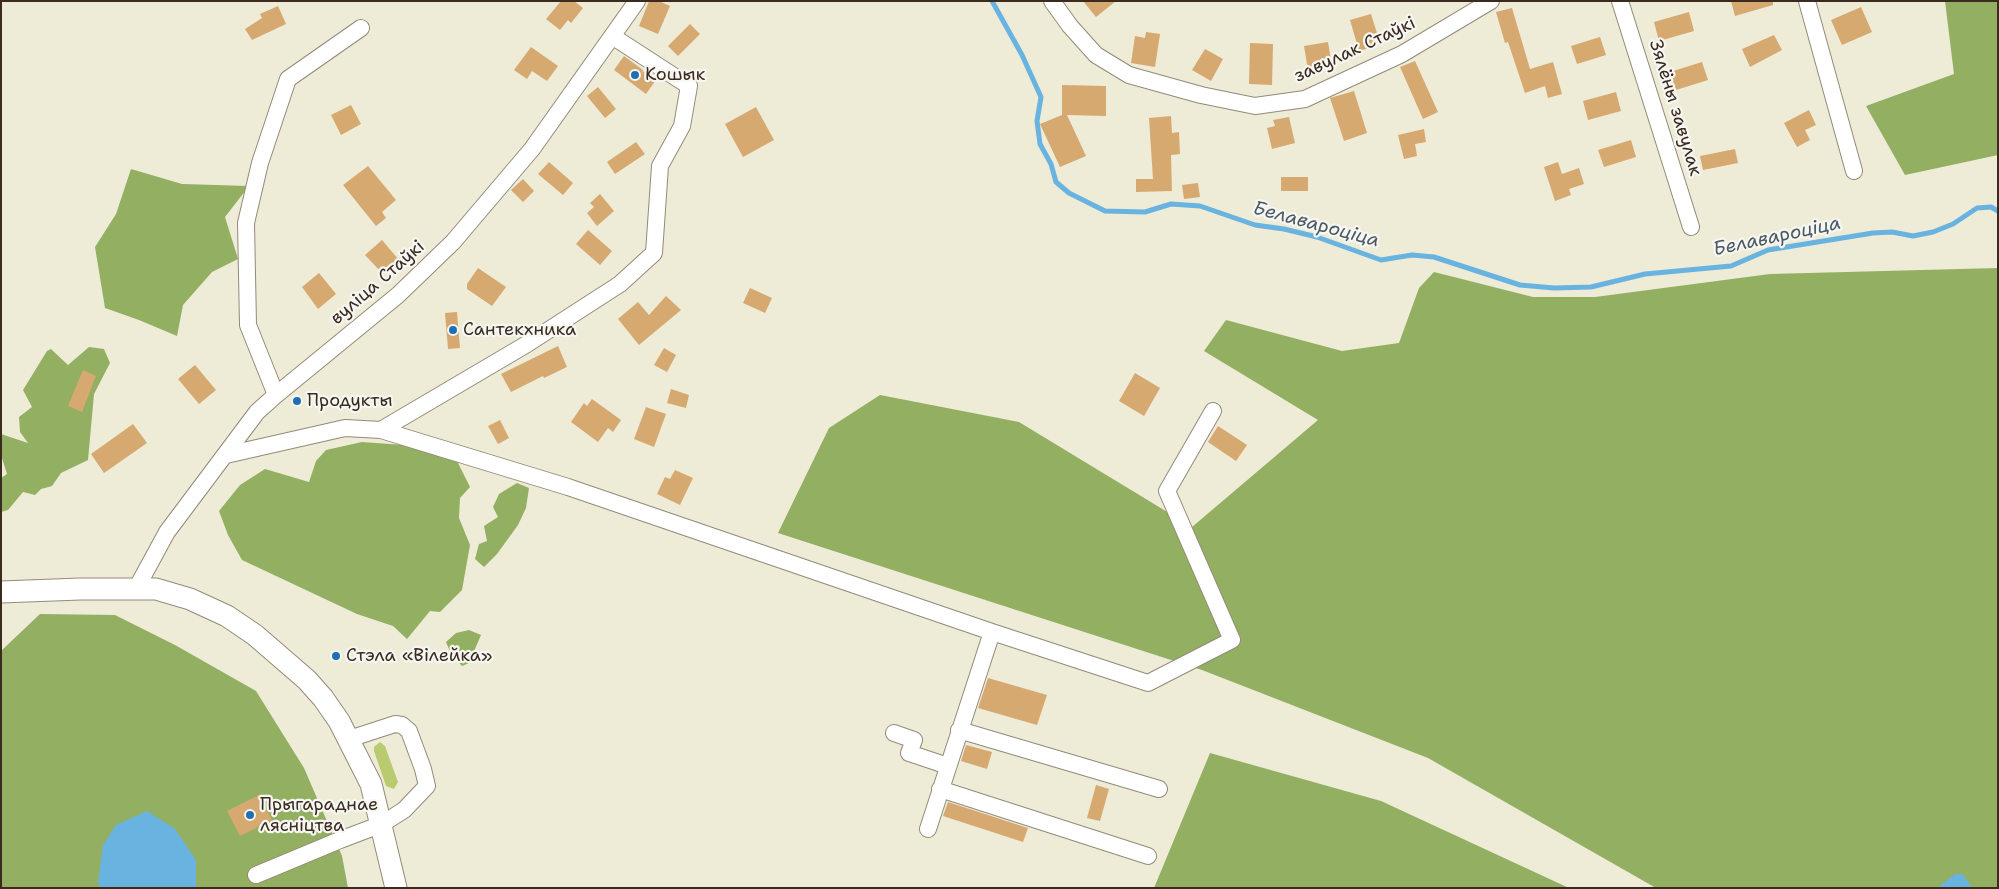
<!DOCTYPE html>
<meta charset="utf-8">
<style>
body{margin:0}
#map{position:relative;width:1999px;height:889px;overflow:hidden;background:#eeebd7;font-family:"Shantell Sans",sans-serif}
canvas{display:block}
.frame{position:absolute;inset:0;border:2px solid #3b2a1e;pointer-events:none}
</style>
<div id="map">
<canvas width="1999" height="889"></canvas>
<div class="frame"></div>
</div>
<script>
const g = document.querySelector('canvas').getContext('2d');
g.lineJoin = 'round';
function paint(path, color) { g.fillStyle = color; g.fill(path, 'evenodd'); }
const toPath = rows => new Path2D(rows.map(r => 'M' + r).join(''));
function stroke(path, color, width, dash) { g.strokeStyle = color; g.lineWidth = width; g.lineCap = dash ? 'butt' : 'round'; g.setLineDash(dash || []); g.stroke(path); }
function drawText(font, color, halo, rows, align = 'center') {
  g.font = font + ' "Shantell Sans",sans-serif'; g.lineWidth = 4.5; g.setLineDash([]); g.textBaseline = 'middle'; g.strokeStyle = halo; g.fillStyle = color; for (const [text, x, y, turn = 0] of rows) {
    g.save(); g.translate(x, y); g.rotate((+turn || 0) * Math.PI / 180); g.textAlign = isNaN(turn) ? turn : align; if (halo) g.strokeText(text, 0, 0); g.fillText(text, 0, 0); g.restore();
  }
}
paint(toPath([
 [380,742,385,746,398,782,394,789,386,786,374,751,374,747]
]), '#b9cb6f');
paint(toPath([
 [1945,1,1998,1,1998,155,1905,175,1866,106,1954,74],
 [131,169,182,184,249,186,225,217,238,259,212,272,183,305,177,336,139,320,105,308,95,247,116,214],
 [1998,268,1998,888,1656,888,1428,758,1202,670,778,533,829,428,880,395,1019,422,1192,527,1318,420,1204,351,1226,320,1342,351,1399,343,1419,288,1434,272,1533,297,1595,297,1770,274],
 [89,347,104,349,110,363,94,394,88,460,61,473,52,486,41,489,35,495,23,492,8,510,1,512,1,478,7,474,1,455,1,434,28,443,20,432,19,417,32,407,23,390,47,351,51,349,68,365],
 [362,442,404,445,457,461,470,487,460,498,459,518,470,545,462,590,440,612,430,611,407,639,393,626,357,614,242,560,228,535,219,511,240,485,265,469,309,482,316,461,326,450],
 [517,483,529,488,526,508,518,525,497,554,484,567,475,559,479,544,487,541,484,526,498,517,493,507,499,494],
 [40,614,115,615,175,645,256,691,304,768,342,856,348,888,1,888,1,651],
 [469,630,481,635,469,663,462,666,451,654,446,642,456,633],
 [1210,753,1381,801,1569,888,1154,888]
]), '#92af62');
paint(toPath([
 [147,811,175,829,196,860,196,888,100,888,98,883,103,845,116,825],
 [1955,874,1961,874,1964,876,1972,888,1937,888]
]), '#69b3e1');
stroke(toPath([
 [992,1,1022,55,1041,97,1037,121,1040,144,1051,164,1056,182,1069,193,1105,211,1145,212,1171,204,1200,206,1255,225,1284,229,1317,237,1381,260,1412,255,1434,257,1520,285,1554,288,1591,287,1645,274,1731,266,1768,250,1873,233,1892,232,1913,236,1933,232,1953,224,1977,208,1991,207,1998,211]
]), '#69b3e1', 5);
paint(toPath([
 [561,1,574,1,583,8,571,23,568,20,560,30,546,19],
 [649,1,659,1,670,6,658,34,639,26],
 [1083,1,1116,1,1096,17],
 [1731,1,1773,1,1773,5,1735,16],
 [278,6,286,24,252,40,245,29,262,18,260,14],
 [1861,7,1872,32,1842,45,1831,20],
 [1512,8,1530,69,1553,62,1562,94,1548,98,1545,86,1525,93,1508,42,1505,43,1496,12],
 [1689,12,1694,31,1659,41,1654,22],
 [1371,14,1377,33,1372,34,1376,46,1359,51,1350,20],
 [690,24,700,34,678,56,668,46],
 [1146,32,1160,34,1155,67,1131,63,1135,36,1145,38],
 [1774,35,1782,50,1750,67,1742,49],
 [1600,37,1606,55,1577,64,1571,46],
 [1328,42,1332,66,1308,70,1304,46],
 [1250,43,1273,44,1272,85,1249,84],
 [531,47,558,66,547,81,532,71,527,79,514,70],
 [1205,49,1223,59,1211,81,1192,70],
 [624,56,643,70,642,73,644,71,656,80,646,94,614,70],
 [1415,61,1438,112,1423,119,1400,67],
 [1702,62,1708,80,1676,90,1670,72],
 [1062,85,1106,86,1106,116,1067,115,1086,156,1060,167,1040,124,1062,115],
 [598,87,616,109,605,118,587,96],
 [1354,91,1367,133,1344,141,1330,98],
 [1616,92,1621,111,1588,120,1583,101],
 [351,105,361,124,341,135,331,115],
 [756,107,774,140,743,157,725,124],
 [1809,110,1816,125,1805,130,1810,140,1797,147,1784,123],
 [1171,116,1172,133,1179,132,1180,154,1171,155,1172,191,1136,192,1136,179,1153,179,1149,118],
 [1289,117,1295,143,1272,149,1267,128,1275,126,1273,120],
 [1424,129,1426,142,1415,144,1417,156,1404,159,1398,135],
 [1631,140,1636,157,1604,167,1598,150],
 [636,142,645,154,615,174,607,162],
 [1735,149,1738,163,1703,170,1700,156],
 [549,162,573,183,563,195,538,174],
 [1558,162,1562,174,1579,168,1584,184,1569,189,1571,195,1555,201,1544,167],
 [368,166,396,200,382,212,386,218,376,226,343,185],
 [1281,177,1308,177,1308,191,1281,191],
 [523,179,534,191,523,202,511,190],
 [1198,183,1200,197,1184,199,1182,185],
 [600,194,614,211,597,226,587,213,594,207,590,203],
 [588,230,612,251,600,265,576,244],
 [382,240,399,260,383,274,365,255],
 [478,268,506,287,492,306,467,289,467,284],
 [319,273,336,294,318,309,302,287],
 [750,288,772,298,765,313,743,303],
 [666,296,681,310,639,345,618,319,638,302,649,315],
 [457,312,460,348,448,349,445,313],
 [558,346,567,367,544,378,543,376,511,392,501,374],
 [664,348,676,355,667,372,654,365],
 [195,365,216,390,199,404,178,379],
 [83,370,96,376,82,412,68,406],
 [1135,373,1160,388,1144,416,1119,401],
 [671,389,689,395,686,408,667,403],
 [592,399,621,420,613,432,608,428,598,442,571,422,584,403,587,406],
 [646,407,666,414,654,447,634,439],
 [500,420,509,438,498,444,488,426],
 [133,424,147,443,104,473,91,454],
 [1218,426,1247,445,1236,461,1208,442],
 [675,470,693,478,680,505,657,494,665,477,670,479],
 [988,678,1047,695,1037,725,978,708],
 [966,745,992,752,987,769,961,761],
 [1096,785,1109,789,1100,821,1087,818],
 [259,795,272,820,240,836,227,811],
 [948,802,1028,828,1023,842,943,816]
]), '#d6a971');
const minor = toPath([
 [1052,1,1070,26,1096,55,1129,75,1201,95,1255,106,1305,99,1402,54,1491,1],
 [1620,1,1691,227],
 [1807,1,1854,171],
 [276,395,248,325,246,223,260,163,288,79,361,28],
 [381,430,527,344,620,284,654,253,660,166,682,126,689,86,612,36],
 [226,455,345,428,381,430,568,487,992,632,1148,683,1232,640,1167,491,1213,411],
 [136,589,167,532,257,412,276,395,398,295,453,242,532,149,637,1],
 [959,730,1159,789],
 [894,733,914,740,909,753,948,766],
 [940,789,1148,856],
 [928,829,992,632],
 [256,875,340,840,382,824,404,810,427,786,423,769,409,731,402,725,395,724,349,739]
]);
const major = toPath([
 [1,592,80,589,156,589,190,599,227,616,255,635,307,680,323,698,339,721,371,784,396,888]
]);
stroke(minor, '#948a7a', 18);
stroke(major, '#948a7a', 23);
stroke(minor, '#fff', 16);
stroke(major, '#fff', 21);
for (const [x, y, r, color] of [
 [635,75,5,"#1f6fb2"],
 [453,330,5,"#1f6fb2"],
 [297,401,5,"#1f6fb2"],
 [336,656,5,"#1f6fb2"],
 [250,815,5,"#1f6fb2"]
]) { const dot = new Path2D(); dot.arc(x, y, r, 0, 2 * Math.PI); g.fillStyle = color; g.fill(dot); stroke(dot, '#f6f6f2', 2); }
drawText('18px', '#3b2a1e', '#f6f6f2', [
 ["завулак Стаўкі",1355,50,-25],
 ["Зялёны завулак",1675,108,73],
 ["вуліца Стаўкі",378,283,-41]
]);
drawText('18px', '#3b2a1e', '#f6f6f2', [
 ["Кошык",645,75],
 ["Сантекхника",463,330],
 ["Продукты",307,401],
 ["Стэла «Вілейка»",346,656],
 ["Прыгараднае",260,805],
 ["лясніцтва",260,826]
], 'left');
drawText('italic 19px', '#4b5a62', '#f6f6f2', [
 ["Белавароціца",1316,225,15],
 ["Белавароціца",1777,237,-12]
]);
</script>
